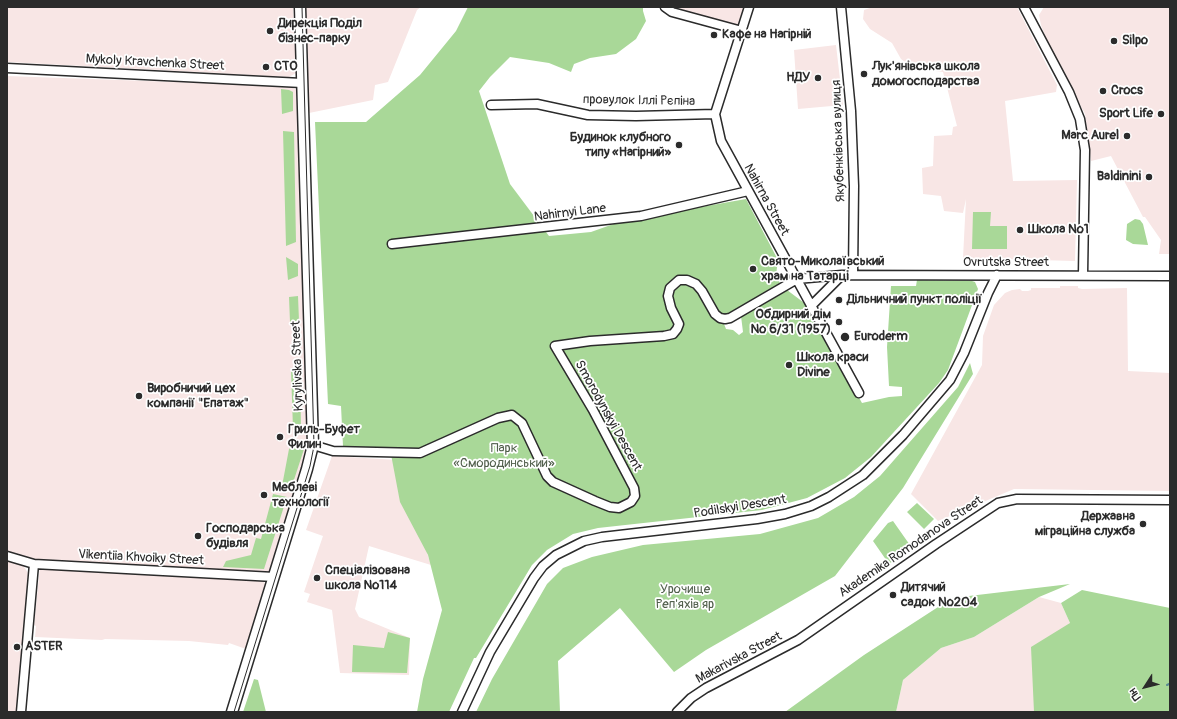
<!DOCTYPE html>
<meta charset="utf-8">
<style>
body{margin:0}
#map{position:relative;width:1177px;height:719px;overflow:hidden;background:#fff;font-family:Pangolin,sans-serif}
canvas{display:block}
.frame{position:absolute;inset:0;border:8px solid #2b2b2b;pointer-events:none}
.north{position:absolute;left:1125px;top:667px;width:40px;height:40px;-webkit-text-stroke:3px #fff;paint-order:stroke;rotate:234deg;font-size:11px;font-weight:700;line-height:16px;text-align:center;color:#2b2b2b}
.north::after{content:'';display:block;margin:auto;width:14px;height:18px;background:#2b2b2b;clip-path:polygon(50% 0,100% 100%,50% 72%,0 100%)}
</style>
<div id="map">
<canvas width="1177" height="719"></canvas>
<div class="frame"></div>
<div class="north">Пн</div>
</div>
<script>
const g = document.querySelector('canvas').getContext('2d');
g.lineJoin = 'round';
function paint(path, color) { g.fillStyle = color; g.fill(path, 'evenodd'); }
const toPath = rows => new Path2D(rows.map(r => 'M' + r).join(''));
function stroke(path, color, width, dash) { g.strokeStyle = color; g.lineWidth = width; g.lineCap = dash ? 'butt' : 'round'; g.setLineDash(dash || []); g.stroke(path); }
function drawText(font, color, halo, rows, align = 'center') {
  g.font = font + ' Pangolin,sans-serif'; g.lineWidth = 3.5; g.setLineDash([]); g.textBaseline = 'middle'; g.strokeStyle = halo; g.fillStyle = color; for (const [text, x, y, turn = 0] of rows) {
    g.save(); g.translate(x, y); g.rotate((+turn || 0) * Math.PI / 180); g.textAlign = isNaN(turn) ? turn : align; if (halo) g.strokeText(text, 0, 0); g.fillText(text, 0, 0); g.restore();
  }
}
paint(toPath([
 [7,7,293,7,296,73,289,77,7,62],
 [305,7,421,7,417,10,388,82,375,85,373,100,309,113],
 [674,7,745,7,739,26],
 [873,7,1017,7,1057,85,1056,92,1005,101,1013,181,1077,180,1075,261,963,258,966,199,963,213,944,211,941,196,923,194,922,168,933,166,934,136,952,135,953,127,957,126,943,72,913,68,901,59,892,43,870,29,863,19,864,10],
 [1044,7,1170,7,1170,254,1159,254,1161,240,1145,217,1143,217,1111,156,1091,161,1085,114,1047,41,1041,25,1039,15],
 [836,45,843,105,798,109,794,50],
 [7,76,289,86,297,90,309,429,307,457,271,569,268,572,39,562,7,553],
 [1060,286,1078,286,1078,288,1082,289,1127,288,1128,371,1170,373,1170,491,1014,489,938,521,911,494,982,365,983,336,994,305,1005,293,1012,290,1020,289,1022,291,1028,291,1031,290,1031,288,1060,288],
 [332,456,397,460,431,565,369,546,355,609,359,617,410,638,409,675,340,673,332,610,307,602,310,594,304,592,323,536,306,530],
 [7,561,23,565,28,573,17,712,7,712],
 [40,567,263,580,265,584,246,649,229,643,228,645,189,641,105,639,102,640,35,637,36,626,34,625],
 [1039,597,1061,603,1070,623,1035,700,1034,712,896,712,903,680,941,648,974,637]
]), '#f8e6e5');
paint(toPath([
 [468,7,643,7,643,11,646,21,636,39,616,54,590,58,574,64,571,72,549,63,510,57,490,77,479,91,510,184,549,236,591,232,622,221,746,199,778,260,776,275,784,291,787,290,807,305,862,403,889,397,902,396,902,387,889,386,887,347,891,286,916,286,917,280,972,281,975,282,978,289,948,370,939,383,871,457,845,478,807,498,762,510,598,528,573,534,547,550,532,565,476,658,474,658,449,712,417,712,423,679,442,610,428,555,400,502,390,449,343,446,341,406,328,404,315,122,366,122,420,75,456,31],
 [741,316,743,332,739,335,733,330,726,329,724,324],
 [281,89,289,90,293,92,293,111,282,114],
 [283,131,294,132,296,242,286,246],
 [973,212,991,212,990,226,1007,226,1007,249,972,249],
 [1135,219,1140,220,1143,224,1148,245,1133,244,1126,240,1127,224],
 [286,257,298,264,298,276,288,280],
 [298,296,299,321,290,322,289,297],
 [970,363,973,374,903,488,835,576,706,650,674,672,620,608,558,661,560,712,476,712,492,679,547,584,563,568,592,557,643,545,760,534,818,518,854,497,880,476,958,387],
 [291,370,300,370,301,429,293,429],
 [296,444,305,446,291,489,282,486,289,449],
 [273,494,287,497,264,569,223,567,226,561,251,555,256,538,261,539],
 [917,503,934,519,924,529,907,512],
 [893,521,912,548,889,564,873,541,888,523],
 [1070,584,1039,597,974,637,941,648,903,680,896,712,785,712,864,655,952,598],
 [1082,590,1170,608,1170,712,1034,712,1031,647,1070,623,1061,603],
 [388,632,410,638,407,673,352,672,353,645,384,648],
 [254,679,258,680,266,712,243,712]
]), '#a9d898');
stroke(toPath([
 [1167,685,1169,684]
]), '#598990', 2);
const minor = toPath([
 [665,7,672,12,742,31],
 [749,7,715,114,721,141,859,393],
 [841,7,851,111,854,186,853,275],
 [1024,7,1069,92,1080,119,1085,150,1083,275],
 [7,68,302,83],
 [491,105,537,104,588,115,636,116,715,114],
 [392,244,641,216,748,191],
 [811,306,842,275],
 [313,445,333,451,420,453,498,418,512,415,522,423,547,476,553,482,595,501,610,507,619,508,631,502,635,496,634,488,593,410,555,346,590,341,664,336,673,334,677,329,679,324,671,308,668,296,670,288,679,280,687,280,696,284,702,291,715,314,720,318,725,319,730,318,797,279,842,275,1170,276],
 [7,556,34,564,274,577],
 [21,712,34,564],
 [462,712,490,652,534,578,543,566,556,555,584,541,602,537,757,519,785,514,811,506,829,497,863,475,903,435,950,380,964,353,988,293,997,275],
 [677,712,691,698,706,688,798,640,936,544,998,503,1017,499,1170,500]
]);
const major = toPath([
 [232,712,307,469,313,445,300,7]
]);
stroke(minor, '#2b2b2b', 11);
stroke(major, '#2b2b2b', 13);
stroke(minor, '#fff', 8);
stroke(major, '#fff', 10);
stroke(toPath([
 [234,712,310,466,314,446,302,7]
]), '#2b2b2b', 1);
for (const [x, y, r, color] of [
 [270,31,4,"#2b2b2b"],
 [714,35,4,"#2b2b2b"],
 [1114,41,4,"#2b2b2b"],
 [266,67,4,"#2b2b2b"],
 [864,74,4,"#2b2b2b"],
 [818,78,4,"#2b2b2b"],
 [1103,91,4,"#2b2b2b"],
 [1161,114,4,"#2b2b2b"],
 [1127,136,4,"#2b2b2b"],
 [679,145,4,"#2b2b2b"],
 [1149,177,4,"#2b2b2b"],
 [1020,230,4,"#2b2b2b"],
 [753,269,4,"#2b2b2b"],
 [839,300,4,"#2b2b2b"],
 [839,322,4,"#2b2b2b"],
 [845,337,5,"#2b2b2b"],
 [789,365,4,"#2b2b2b"],
 [139,396,4,"#2b2b2b"],
 [280,437,4,"#2b2b2b"],
 [264,495,4,"#2b2b2b"],
 [1143,524,4,"#2b2b2b"],
 [198,536,4,"#2b2b2b"],
 [317,578,4,"#2b2b2b"],
 [893,595,4,"#2b2b2b"],
 [17,647,4,"#2b2b2b"]
]) { const dot = new Path2D(); dot.arc(x, y, r, 0, 2 * Math.PI); g.fillStyle = color; g.fill(dot); stroke(dot, '#fff', 1.5); }
drawText('bold 13px', '#2b2b2b', '#fff', [
 ["Дирекція Поділ",278,24],
 ["бізнес-парку",278,39],
 ["Кафе на Нагірній",722,35],
 ["Silpo",1122,41],
 ["СТО",274,67],
 ["Лук'янівська школа",872,67],
 ["домогосподарства",872,82],
 ["НДУ",810,78,"right"],
 ["Crocs",1111,91],
 ["Sport Life",1153,114,"right"],
 ["Marc Aurel",1119,136,"right"],
 ["Будинок клубного",671,138,"right"],
 ["типу «Нагірний»",671,153,"right"],
 ["Baldinini",1141,177,"right"],
 ["Школа №1",1028,230],
 ["Свято-Миколаївський",761,262],
 ["храм на Татарці",761,277],
 ["Дільничний пункт поліції",847,300],
 ["Обдирний дім",831,315,"right"],
 ["№ 6/31 (1957)",831,330,"right"],
 ["Euroderm",854,337],
 ["Школа краси",797,358],
 ["Divine",797,373],
 ["Виробничий цех",147,389],
 ["компанії \"Епатаж\"",147,404],
 ["Гриль-Буфет",288,430],
 ["Филин",288,445],
 ["Меблеві",272,488],
 ["технології",272,503],
 ["Державна",1135,517,"right"],
 ["міграційна служба",1135,532,"right"],
 ["Господарська",206,529],
 ["будівля",206,544],
 ["Спеціалізована",325,571],
 ["школа №114",325,586],
 ["Дитячий",901,588],
 ["садок №204",901,603],
 ["ASTER",25,647]
], 'left');
drawText('13px', '#2b2b2b', '#fff', [
 ["Mykoly Kravchenka Street",155,63,3],
 ["провулок Іллі Рєпіна",639,101,1],
 ["Якубенківська вулиця",839,141,-92],
 ["Nahirna Street",766,200,61],
 ["Nahirnyi Lane",570,213,-7],
 ["Ovrutska Street",1006,263],
 ["Kyrylivska Street",298,366,-92],
 ["Smorodynskyi Descent",608,416,61],
 ["Podilskyi Descent",740,507,-9],
 ["Akademika Romodanova Street",911,547,-34],
 ["Vikentiia Khvoiky Street",141,558,3],
 ["Makarivska Street",739,658,-28]
]);
drawText('13px', '#515f4c', '#fff', [
 ["Парк",504,449],
 ["«Смородинський»",504,464],
 ["Урочище",685,590],
 ["Реп'яхів яр",685,605]
]);
</script>
